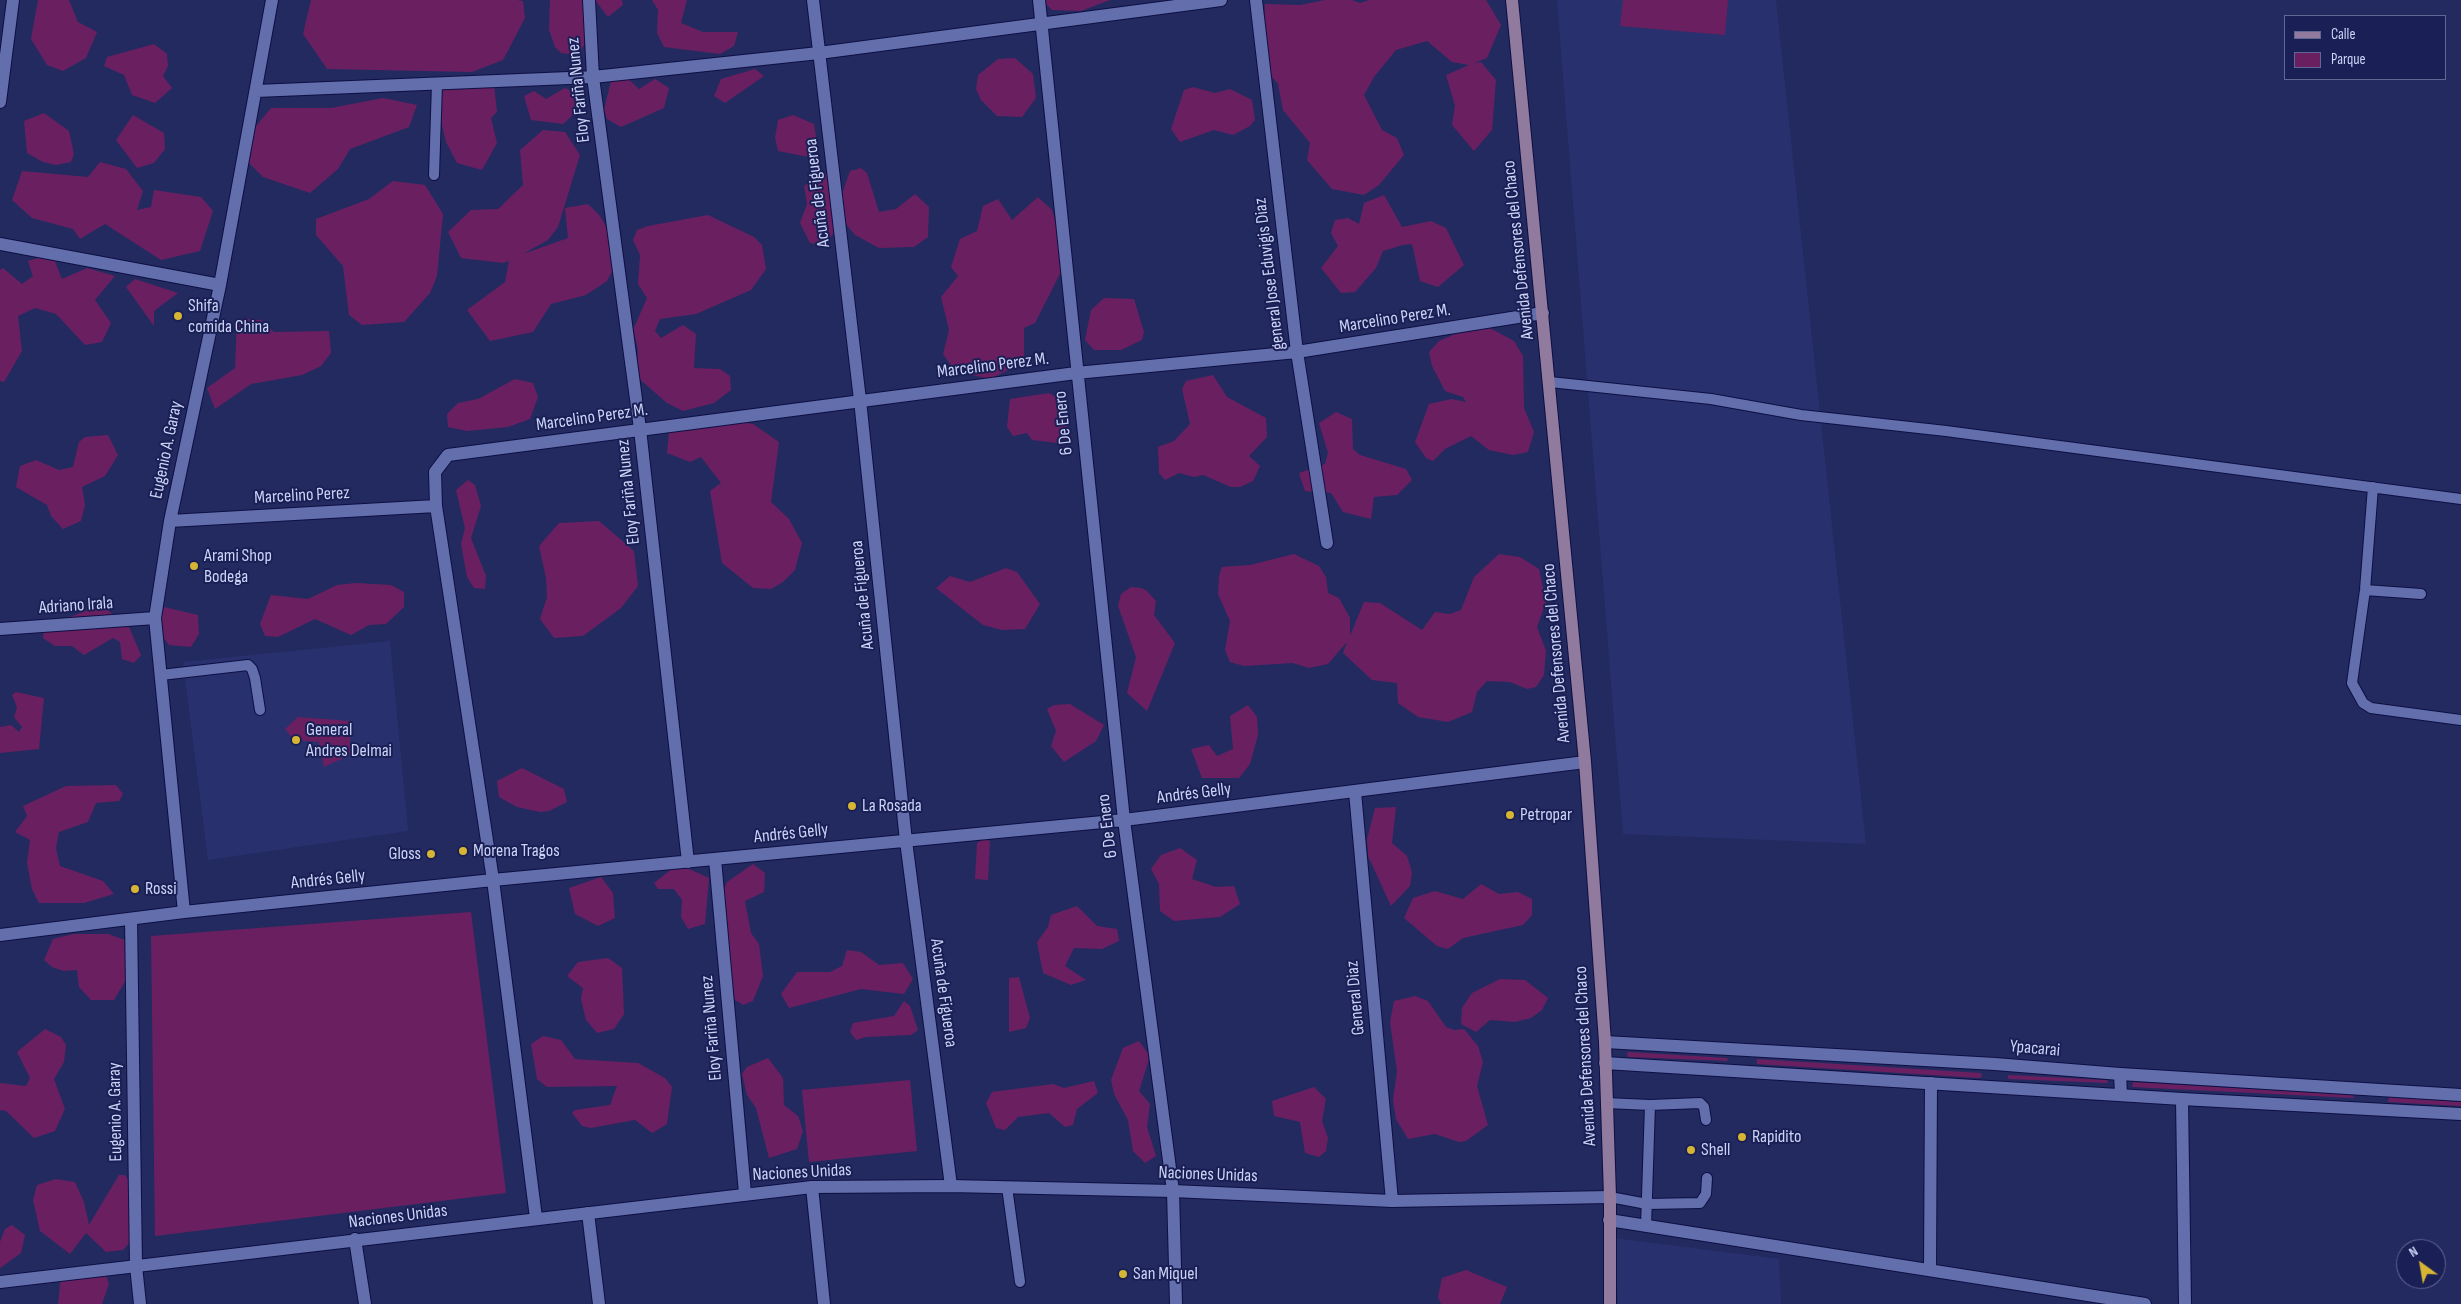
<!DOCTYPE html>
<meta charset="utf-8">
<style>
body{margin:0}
#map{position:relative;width:2461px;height:1304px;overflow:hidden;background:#232a60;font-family:"Sofia Sans Condensed",sans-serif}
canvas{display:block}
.legend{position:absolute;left:2284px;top:15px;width:162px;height:65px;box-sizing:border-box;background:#1a1f55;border:1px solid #616795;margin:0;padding:6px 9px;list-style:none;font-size:15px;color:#cbd4f6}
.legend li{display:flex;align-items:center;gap:10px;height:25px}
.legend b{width:25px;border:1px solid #616795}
.north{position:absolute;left:2396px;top:1239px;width:50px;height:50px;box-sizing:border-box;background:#1a1f55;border:1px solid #616795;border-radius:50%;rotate:328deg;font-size:14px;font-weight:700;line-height:20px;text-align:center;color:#cbd4f6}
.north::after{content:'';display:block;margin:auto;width:18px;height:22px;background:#d6b534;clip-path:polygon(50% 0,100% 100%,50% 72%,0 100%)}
</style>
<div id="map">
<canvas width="2461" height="1304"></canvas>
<ul class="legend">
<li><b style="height:6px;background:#907a9d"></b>Calle</li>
<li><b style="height:14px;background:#6a2060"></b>Parque</li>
</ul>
<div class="north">N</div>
</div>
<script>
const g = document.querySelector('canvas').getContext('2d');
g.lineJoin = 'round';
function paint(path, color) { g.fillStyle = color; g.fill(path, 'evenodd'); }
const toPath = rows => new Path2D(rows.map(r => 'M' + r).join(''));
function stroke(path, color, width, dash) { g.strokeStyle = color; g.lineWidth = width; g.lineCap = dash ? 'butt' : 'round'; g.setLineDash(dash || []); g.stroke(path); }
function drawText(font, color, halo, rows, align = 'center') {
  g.font = font + ' "Sofia Sans Condensed",sans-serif'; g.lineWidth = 4; g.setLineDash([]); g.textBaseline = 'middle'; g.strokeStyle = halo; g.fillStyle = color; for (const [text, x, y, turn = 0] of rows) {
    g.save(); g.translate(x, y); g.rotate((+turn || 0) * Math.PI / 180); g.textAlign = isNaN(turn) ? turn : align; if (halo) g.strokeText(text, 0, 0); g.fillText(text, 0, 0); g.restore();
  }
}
paint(toPath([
 [1557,0,1776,0,1866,844,1623,834],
 [390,641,408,831,208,860,183,662],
 [1614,1238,1779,1259,1781,1304,1618,1304]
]), '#29306e');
paint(toPath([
 [38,0,69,0,78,22,97,32,86,58,63,71,47,65,31,39],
 [311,0,517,0,523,1,525,18,503,60,472,72,327,69,303,34],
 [550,0,584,0,589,37,578,55,561,53,555,47,549,30],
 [595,0,622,0,623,5,608,17],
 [652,0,687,0,681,23,703,32,738,32,734,46,720,54,664,47,657,33,658,10],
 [1042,0,1110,0,1081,11,1052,10],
 [1325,0,1352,0,1360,3,1369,0,1486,0,1501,25,1487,58,1474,63,1481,62,1496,80,1492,130,1474,151,1452,125,1455,106,1446,75,1469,65,1452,62,1427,41,1396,50,1374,77,1364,95,1382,130,1397,138,1404,155,1379,185,1364,195,1332,189,1307,160,1310,143,1283,110,1278,84,1262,65,1265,4,1300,5],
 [1623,0,1728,0,1725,35,1620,26],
 [154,44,167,54,168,66,163,76,172,88,155,103,132,95,124,75,104,66,107,57],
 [1015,58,1033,74,1036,98,1022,117,997,116,981,100,976,89,978,75,998,59],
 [755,69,764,76,725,103,714,96,721,79],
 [626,77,639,89,655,79,669,88,664,108,621,127,607,119,604,110,611,81],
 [442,84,494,85,497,112,491,118,497,143,482,170,457,163,446,142,440,117],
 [1193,87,1215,93,1230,89,1252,100,1255,120,1250,126,1233,135,1214,130,1180,142,1171,129,1184,90],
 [565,88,579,95,581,108,563,124,531,120,524,96,534,91,546,99],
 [383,98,417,105,409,127,350,149,338,169,310,193,263,177,249,163,252,131,271,108,331,108],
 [44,113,69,131,74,154,71,162,56,165,43,162,27,153,24,121],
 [133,115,164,133,165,149,154,163,137,168,116,140],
 [793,115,814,124,817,143,809,157,778,151,775,138,778,120],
 [543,130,565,132,580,155,558,227,548,240,523,254,568,238,565,208,588,204,600,216,615,243,615,266,607,281,586,295,551,304,533,332,490,341,467,310,505,282,509,261,503,263,461,258,448,232,471,210,498,209,523,185,520,150],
 [100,162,126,169,143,191,137,210,151,207,154,190,201,197,213,211,200,251,161,260,105,224,80,239,73,229,32,218,12,200,22,171,88,177],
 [861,168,867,173,879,212,896,209,915,194,929,207,928,237,914,247,879,248,855,235,846,224,842,194,850,171],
 [825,172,837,183,837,229,824,245,810,243,800,223,807,204,804,186],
 [393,181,425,185,443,214,437,276,430,293,404,322,362,325,349,315,343,266,316,235,316,219,369,199],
 [1384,195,1402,227,1431,221,1446,228,1464,265,1438,287,1420,281,1412,244,1403,245,1383,251,1376,268,1355,292,1341,293,1321,268,1338,246,1331,233,1335,220,1348,218,1359,224,1364,203],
 [1038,197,1052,210,1067,260,1035,323,1024,328,1024,362,990,379,955,371,943,354,949,330,941,297,958,276,951,267,960,239,977,231,983,206,998,199,1012,220],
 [708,215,754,237,762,245,766,269,751,290,696,314,660,319,655,331,661,338,683,325,696,334,694,368,720,369,730,376,731,390,714,403,683,411,667,403,636,376,638,349,633,330,647,298,638,284,640,255,633,240,637,230,648,226],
 [38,258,54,259,62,279,87,268,115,276,95,300,111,323,102,342,85,345,56,314,35,308,18,316,22,351,4,382,0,381,0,270,3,268,22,284,33,276,28,261],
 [135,279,178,293,154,311,154,326,126,287],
 [1104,298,1134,299,1144,332,1142,340,1121,350,1094,350,1085,340,1091,310],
 [237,318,261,320,274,332,329,331,331,353,321,366,302,375,251,384,215,409,207,388,235,368],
 [1488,327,1514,341,1523,356,1524,408,1534,432,1528,452,1513,455,1489,450,1471,436,1445,449,1433,461,1426,458,1415,442,1429,404,1451,399,1466,402,1463,397,1445,391,1432,366,1429,352,1439,341,1469,328],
 [1213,375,1227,397,1266,418,1267,437,1249,456,1260,466,1253,481,1240,487,1231,487,1203,475,1194,477,1179,473,1165,480,1159,473,1158,447,1174,441,1190,424,1182,389,1186,381],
 [515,379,533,383,538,397,530,419,508,427,467,431,448,427,447,414,458,403,478,399],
 [1049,393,1062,401,1070,438,1066,444,1032,440,1027,433,1013,436,1007,427,1010,399],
 [1336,412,1352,419,1353,449,1360,455,1406,469,1412,480,1397,495,1374,497,1371,519,1343,512,1331,493,1305,491,1299,473,1325,464,1328,453,1319,423],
 [716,418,753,424,779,442,771,502,789,519,802,543,795,570,783,582,771,589,753,588,722,563,710,491,721,483,701,457,690,462,667,453,669,432],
 [108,435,118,455,105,476,82,487,85,505,81,521,63,529,51,516,47,505,16,487,20,466,36,460,59,470,73,467,79,442,85,437],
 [468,480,475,485,481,506,471,538,486,576,485,589,474,588,467,577,461,544,465,528,456,490],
 [599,521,634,551,638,586,621,608,583,636,554,638,540,619,547,597,546,578,539,546,559,523],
 [1294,554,1319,566,1326,577,1328,593,1339,598,1350,618,1350,636,1364,602,1380,603,1422,630,1435,612,1450,614,1461,610,1474,577,1499,554,1520,557,1539,569,1546,602,1537,627,1546,651,1544,675,1536,687,1527,689,1510,682,1487,681,1477,692,1472,712,1448,722,1418,717,1398,703,1397,683,1372,680,1343,653,1347,642,1328,664,1309,668,1293,663,1244,666,1230,662,1225,650,1230,621,1218,594,1219,576,1222,567,1250,565],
 [1006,568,1017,572,1040,604,1025,629,1002,630,983,625,936,588,950,576,970,582],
 [356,583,391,585,404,592,404,607,386,624,369,625,351,635,315,619,278,637,265,636,260,624,271,595,308,599,337,585],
 [1131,587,1141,588,1147,591,1156,601,1154,615,1175,643,1147,711,1127,693,1136,657,1118,606,1121,594],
 [101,605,129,627,141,655,134,663,122,659,120,642,113,638,84,655,72,646,55,646,43,638,44,627],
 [164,607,198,615,199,634,191,647,169,645,158,631],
 [16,692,44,698,39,749,0,753,0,727,11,725,19,732,22,727,14,717,17,707,12,695],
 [1070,704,1104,725,1096,741,1064,762,1051,746,1056,731,1047,709,1054,705],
 [1248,705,1257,717,1258,735,1250,764,1239,778,1202,778,1191,749,1209,745,1217,756,1233,749,1230,716],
 [298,717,350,721,350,755,324,767,319,742,294,740,285,729],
 [522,768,564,789,567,802,549,811,540,812,517,807,499,797,497,781],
 [116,785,123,794,119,801,96,803,88,822,59,832,56,848,60,866,103,881,114,894,84,903,39,903,32,889,27,863,30,840,15,832,27,816,23,806,66,786],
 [1396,807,1392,843,1407,856,1412,872,1410,886,1391,906,1368,856,1367,839,1375,808],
 [984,839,990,841,988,880,975,879,977,843],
 [1180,848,1197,860,1192,879,1216,887,1234,886,1240,904,1220,917,1174,921,1160,911,1159,884,1151,869,1161,855],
 [678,864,709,878,705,924,688,929,681,917,682,900,674,889,658,889,654,883],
 [753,864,765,873,764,892,745,901,751,933,759,944,763,976,753,1001,743,1005,724,993,723,891,727,882],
 [601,877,613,893,615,918,598,926,575,914,569,888],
 [1481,884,1499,894,1518,892,1532,899,1532,915,1523,925,1463,938,1448,949,1437,946,1404,918,1413,898,1435,891,1463,899],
 [1077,906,1097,926,1117,929,1119,941,1102,949,1074,948,1065,966,1086,980,1071,985,1043,973,1037,942,1048,927,1051,915],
 [471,912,506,1193,155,1236,151,936],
 [74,934,108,934,125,940,127,978,114,1000,91,1000,79,987,77,970,64,971,52,967,44,960,53,939],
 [847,950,861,952,879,965,903,963,913,979,904,994,861,989,789,1008,781,994,797,972,830,972,842,966],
 [608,958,622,968,624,1014,614,1029,597,1033,586,1020,581,999,583,988,567,976,578,962],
 [1019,977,1030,1018,1026,1028,1009,1032,1009,978],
 [1500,979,1525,980,1548,998,1542,1010,1531,1018,1515,1022,1490,1020,1476,1032,1461,1024,1462,1008,1472,993],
 [1415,996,1428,1001,1446,1027,1454,1030,1464,1029,1478,1046,1483,1062,1477,1086,1488,1125,1466,1141,1459,1142,1435,1134,1408,1139,1396,1119,1393,1100,1397,1071,1390,1022,1394,1001],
 [904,1001,910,1006,918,1030,911,1035,866,1037,856,1040,850,1032,853,1023,894,1016],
 [45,1029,61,1037,66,1045,64,1062,54,1079,65,1109,55,1131,34,1138,6,1111,0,1110,0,1083,26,1086,30,1078,17,1052],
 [543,1036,561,1040,575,1059,638,1063,665,1078,672,1087,667,1124,652,1133,635,1120,591,1128,582,1126,572,1113,575,1110,610,1105,617,1086,547,1087,537,1079,531,1044],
 [1139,1041,1150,1056,1139,1091,1150,1104,1147,1127,1156,1156,1145,1163,1133,1151,1128,1120,1114,1094,1111,1080,1123,1048],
 [1628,1052,1727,1058,1728,1061,1628,1057,1627,1055],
 [768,1058,783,1078,784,1105,798,1116,803,1131,797,1149,769,1158,756,1108,747,1095,742,1074,747,1067],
 [1757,1059,1981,1073,1982,1076,1980,1078,1757,1064],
 [2008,1075,2107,1080,2108,1083,2008,1079],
 [910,1080,917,1151,809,1162,802,1090],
 [1094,1081,1098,1093,1077,1109,1073,1125,1065,1127,1049,1113,1018,1117,1005,1130,996,1128,986,1103,992,1092,1053,1084,1064,1088],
 [2133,1082,2353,1095,2354,1098,2132,1087],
 [1314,1087,1326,1099,1322,1121,1328,1138,1326,1151,1319,1157,1305,1153,1300,1122,1274,1116,1272,1101],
 [2389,1097,2461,1102,2461,1106,2388,1102],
 [119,1175,125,1175,137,1192,131,1241,123,1250,106,1252,86,1233,70,1254,40,1231,33,1200,37,1185,56,1179,75,1182,84,1202,89,1225],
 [12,1225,25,1235,21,1253,0,1268,0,1242,5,1229],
 [84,1266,105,1272,109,1284,102,1304,58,1304,61,1275],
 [1466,1270,1507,1287,1500,1304,1441,1304,1438,1297,1442,1278]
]), '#6a2060');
const service = toPath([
 [434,175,437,84],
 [1550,382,1711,399,1801,415,1946,431,2461,499],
 [2373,487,2365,590,2352,683,2363,703,2371,708,2461,720],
 [2365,590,2421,594],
 [161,675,248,665,252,669,255,678,260,710],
 [1606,1103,1650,1105,1646,1226],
 [1650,1105,1700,1103,1704,1107,1706,1120],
 [1007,1187,1020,1282],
 [1610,1197,1647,1204,1700,1203,1706,1194,1707,1178]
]);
const minor = toPath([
 [589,0,593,77,640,429,688,862],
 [813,0,860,400,906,841,951,1186],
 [1039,0,1124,820,1173,1191,1176,1304],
 [1256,0,1297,352,1327,543],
 [256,91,593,77,819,53,1221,0],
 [0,102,13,0],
 [0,244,220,285],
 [170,521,436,506],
 [0,629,155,618],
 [1355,792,1392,1201],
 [715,859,745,1193],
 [184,912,155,618,170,521,220,285,272,0],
 [131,919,136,1266,140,1304],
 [0,935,184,912,493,880,1124,820,1585,762],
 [2120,1074,2121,1094],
 [2182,1099,2185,1304],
 [812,1187,824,1304],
 [588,1213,599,1304],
 [536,1218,493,880,436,506,435,472,448,455,1076,373,1297,352,1543,313],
 [1609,1220,2145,1304],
 [355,1239,365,1304],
 [1930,1269,1931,1083]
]);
const tertiary = toPath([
 [1605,1042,1995,1064,2120,1074,2461,1095],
 [1605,1063,2182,1099,2461,1114],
 [0,1282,812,1187,951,1186,1173,1191,1392,1201,1610,1197]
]);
const secondary = toPath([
 [1512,0,1585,762,1605,1042,1610,1197,1610,1304]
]);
stroke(service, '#0e0f43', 12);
stroke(minor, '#0e0f43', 14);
stroke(tertiary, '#0e0f43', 14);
stroke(secondary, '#0e0f43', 14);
stroke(service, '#626fac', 10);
stroke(minor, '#626fac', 12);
stroke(tertiary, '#626fac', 12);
stroke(secondary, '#907a9d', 12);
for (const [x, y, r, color] of [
 [178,316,5,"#d6b534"],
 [194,566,5,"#d6b534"],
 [296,740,5,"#d6b534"],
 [852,806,5,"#d6b534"],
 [1510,815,5,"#d6b534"],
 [463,851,5,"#d6b534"],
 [431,854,5,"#d6b534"],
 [135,889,5,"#d6b534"],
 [1742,1137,5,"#d6b534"],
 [1691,1150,5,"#d6b534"],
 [1123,1274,5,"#d6b534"]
]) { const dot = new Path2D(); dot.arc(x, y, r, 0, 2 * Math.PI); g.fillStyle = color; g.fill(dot); stroke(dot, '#1a1f55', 2); }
drawText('18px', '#cbd4f6', '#1a1f55', [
 ["Eloy Fariña Nunez",579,90,-96],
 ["Acuña de Figueroa",818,193,-97],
 ["Avenida Defensores del Chaco",1519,250,-96],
 ["general Jose Eduvigis Diaz",1270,274,-97],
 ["Marcelino Perez M.",1395,319,-9],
 ["Marcelino Perez M.",993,366,-7],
 ["Marcelino Perez M.",592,418,-8],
 ["6 De Enero",1064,423,-96],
 ["Eugenio A. Garay",167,450,-78],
 ["Eloy Fariña Nunez",629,492,-96],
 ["Marcelino Perez",302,496,-3],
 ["Acuña de Figueroa",863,595,-96],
 ["Adriano Irala",76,606,-4],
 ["Avenida Defensores del Chaco",1557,653,-95],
 ["Andrés Gelly",1194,794,-7],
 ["6 De Enero",1108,826,-97],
 ["Andrés Gelly",791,834,-6],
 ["Andrés Gelly",328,880,-6],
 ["Acuña de Figueroa",943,993,82],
 ["General Diaz",1356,998,-95],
 ["Eloy Fariña Nunez",712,1028,-95],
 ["Ypacarai",2035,1049,5],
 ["Avenida Defensores del Chaco",1586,1056,-93],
 ["Eugenio A. Garay",116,1112,-91],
 ["Naciones Unidas",802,1173,-3],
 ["Naciones Unidas",1208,1175,2],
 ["Naciones Unidas",398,1217,-7]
]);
drawText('18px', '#cbd4f6', '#1a1f55', [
 ["Shifa",188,306],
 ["comida China",188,327],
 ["Arami Shop",204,556],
 ["Bodega",204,577],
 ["General",306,730],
 ["Andres Delmai",306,751],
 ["La Rosada",862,806],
 ["Petropar",1520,815],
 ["Morena Tragos",473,851],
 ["Gloss",421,854,"right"],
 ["Rossi",145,889],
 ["Rapidito",1752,1137],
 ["Shell",1701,1150],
 ["San Miquel",1133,1274]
], 'left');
</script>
